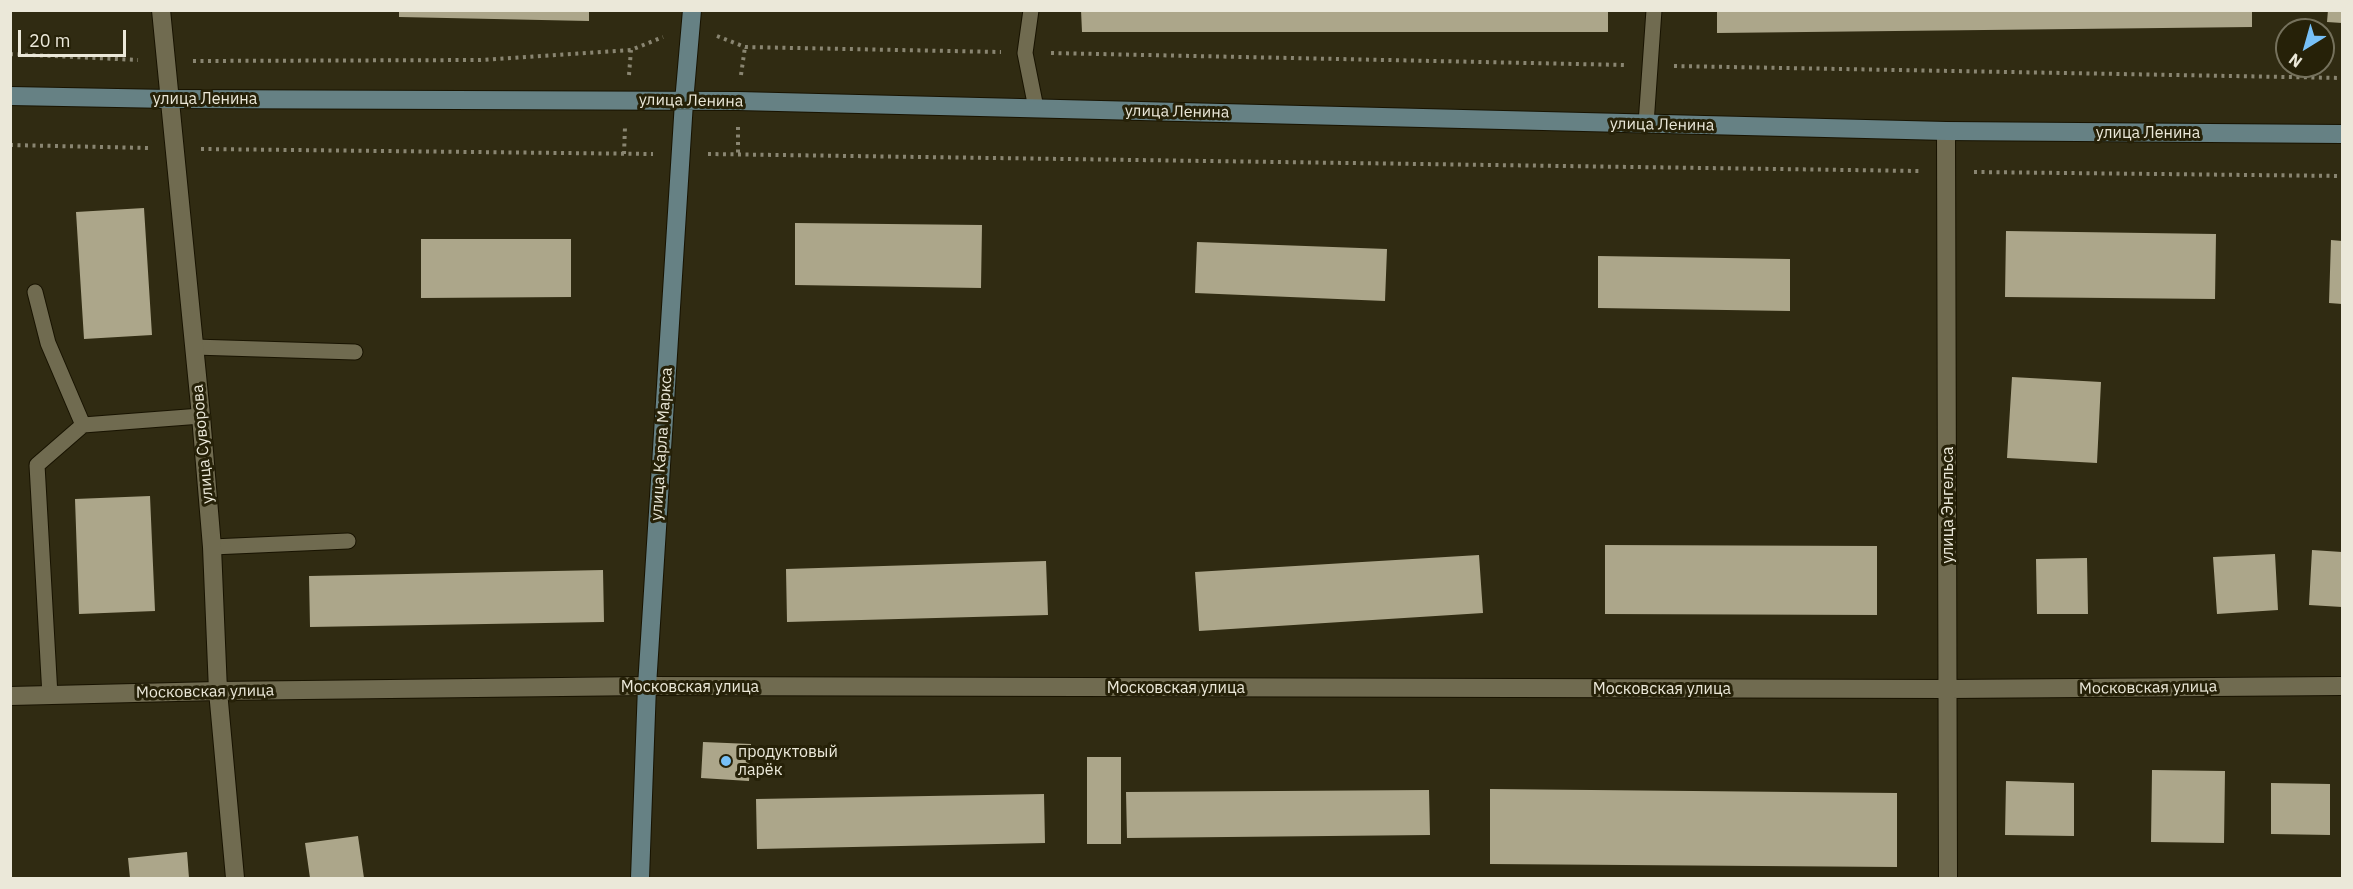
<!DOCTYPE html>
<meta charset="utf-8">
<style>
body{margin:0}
#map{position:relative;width:2353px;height:889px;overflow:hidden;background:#302b12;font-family:"IBM Plex Sans",sans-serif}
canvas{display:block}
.frame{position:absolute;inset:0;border:12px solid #ebe8d9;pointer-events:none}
.north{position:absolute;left:2275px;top:18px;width:60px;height:60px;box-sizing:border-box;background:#262108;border:2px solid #75715c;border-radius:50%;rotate:217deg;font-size:16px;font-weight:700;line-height:24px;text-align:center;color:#ebe8d9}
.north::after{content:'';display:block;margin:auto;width:21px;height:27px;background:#77c0f7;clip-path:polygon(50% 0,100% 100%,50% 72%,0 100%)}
.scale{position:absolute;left:18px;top:30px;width:108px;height:27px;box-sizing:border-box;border:3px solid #ebe8d9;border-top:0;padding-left:8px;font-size:18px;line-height:21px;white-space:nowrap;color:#ebe8d9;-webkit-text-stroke:4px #262108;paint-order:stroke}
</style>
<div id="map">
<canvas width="2353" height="889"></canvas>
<div class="frame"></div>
<div class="north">N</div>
<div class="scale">20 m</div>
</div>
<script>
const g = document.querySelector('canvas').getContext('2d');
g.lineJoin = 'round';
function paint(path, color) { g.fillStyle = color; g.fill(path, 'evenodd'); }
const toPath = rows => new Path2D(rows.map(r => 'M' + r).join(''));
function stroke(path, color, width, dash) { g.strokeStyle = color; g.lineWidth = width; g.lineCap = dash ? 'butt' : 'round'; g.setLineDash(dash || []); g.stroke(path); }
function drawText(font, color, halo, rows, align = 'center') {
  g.font = font + ' "IBM Plex Sans",sans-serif'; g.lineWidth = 6; g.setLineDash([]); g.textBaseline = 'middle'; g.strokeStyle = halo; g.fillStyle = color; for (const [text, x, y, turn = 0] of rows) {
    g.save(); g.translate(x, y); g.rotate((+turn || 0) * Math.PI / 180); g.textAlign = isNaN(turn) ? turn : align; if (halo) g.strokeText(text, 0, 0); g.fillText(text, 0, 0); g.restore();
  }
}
paint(toPath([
 [399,10,589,10,589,21,399,17],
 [1081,10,1608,10,1608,32,1082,32],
 [1717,10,2252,10,2252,27,1717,33],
 [2328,10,2342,10,2342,23,2327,22],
 [144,208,152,335,84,339,76,212],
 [795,223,982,225,981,288,795,285],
 [2006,231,2216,234,2215,299,2005,297],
 [421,239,571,239,571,297,421,298],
 [2331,240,2342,241,2342,304,2329,303],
 [1197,242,1387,249,1385,301,1195,293],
 [1598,256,1790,259,1790,311,1598,308],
 [2012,377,2101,382,2097,463,2007,458],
 [150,496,155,611,79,614,75,499],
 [1605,545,1877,546,1877,615,1605,614],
 [2312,550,2342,552,2342,607,2309,605],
 [2275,554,2278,610,2217,614,2213,557],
 [1479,555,1483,613,1199,631,1195,572],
 [2087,558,2088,614,2037,614,2036,559],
 [1046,561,1048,615,787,622,786,569],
 [603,570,604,622,310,627,309,576],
 [703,742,751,744,749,781,701,778],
 [1087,757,1121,757,1121,844,1087,844],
 [2152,770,2225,771,2224,843,2151,842],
 [2006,781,2074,783,2074,836,2005,835],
 [2271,783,2330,784,2330,835,2271,834],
 [1490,789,1897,793,1897,867,1490,864],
 [1429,790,1430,835,1127,838,1126,792],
 [1044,794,1045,843,757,849,756,799],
 [358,836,364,878,310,878,305,843],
 [187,852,189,878,130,878,128,858]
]), '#aca68a');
const lane = toPath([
 [1031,10,1025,53,1036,108],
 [1646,124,1654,10],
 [35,292,48,343,83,425],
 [194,347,355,352],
 [212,547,348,541],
 [50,696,37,465,83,425,201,416]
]);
const street = toPath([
 [161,10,201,416,212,547,218,691,235,878],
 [1946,131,1948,878],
 [10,696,218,691,647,686,1949,689,2342,686]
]);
const secondary = toPath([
 [10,96,170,99,738,101,1946,131,2342,134],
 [640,878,647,686,684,102,692,10]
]);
stroke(lane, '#181300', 17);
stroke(street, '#181300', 20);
stroke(secondary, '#181300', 20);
stroke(toPath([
 [717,36,745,47,1001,52],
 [1051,53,1625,65],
 [10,54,138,60],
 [193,61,480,60,631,50,663,37],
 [1674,66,2342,78],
 [629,75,631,50],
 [741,75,745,47],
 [738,127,738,153],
 [10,145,149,148],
 [201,149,653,154],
 [624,154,625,127],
 [708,154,1919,171],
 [1974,172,2342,176]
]), '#898571', 4, [3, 4.5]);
stroke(lane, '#706b50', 15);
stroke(street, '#706b50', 18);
stroke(secondary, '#668184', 18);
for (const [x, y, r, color] of [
 [726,761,6,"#77c0f7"]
]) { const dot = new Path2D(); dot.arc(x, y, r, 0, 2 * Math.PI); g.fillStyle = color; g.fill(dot); stroke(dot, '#262108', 2); }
drawText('16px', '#ebe8d9', '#262108', [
 ["улица Ленина",205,99],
 ["улица Ленина",691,101,1],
 ["улица Ленина",1177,112,1],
 ["улица Ленина",1662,125,1],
 ["улица Ленина",2148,133],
 ["улица Суворова",203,444,-95],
 ["улица Карла Маркса",662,444,-86],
 ["улица Энгельса",1948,505,-90],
 ["Московская улица",690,687],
 ["Московская улица",1176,688],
 ["Московская улица",2148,688,-1],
 ["Московская улица",1662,689],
 ["Московская улица",205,692,-1]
]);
drawText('16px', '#ebe8d9', '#262108', [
 ["продуктовый",738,752],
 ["ларёк",738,770]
], 'left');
</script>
